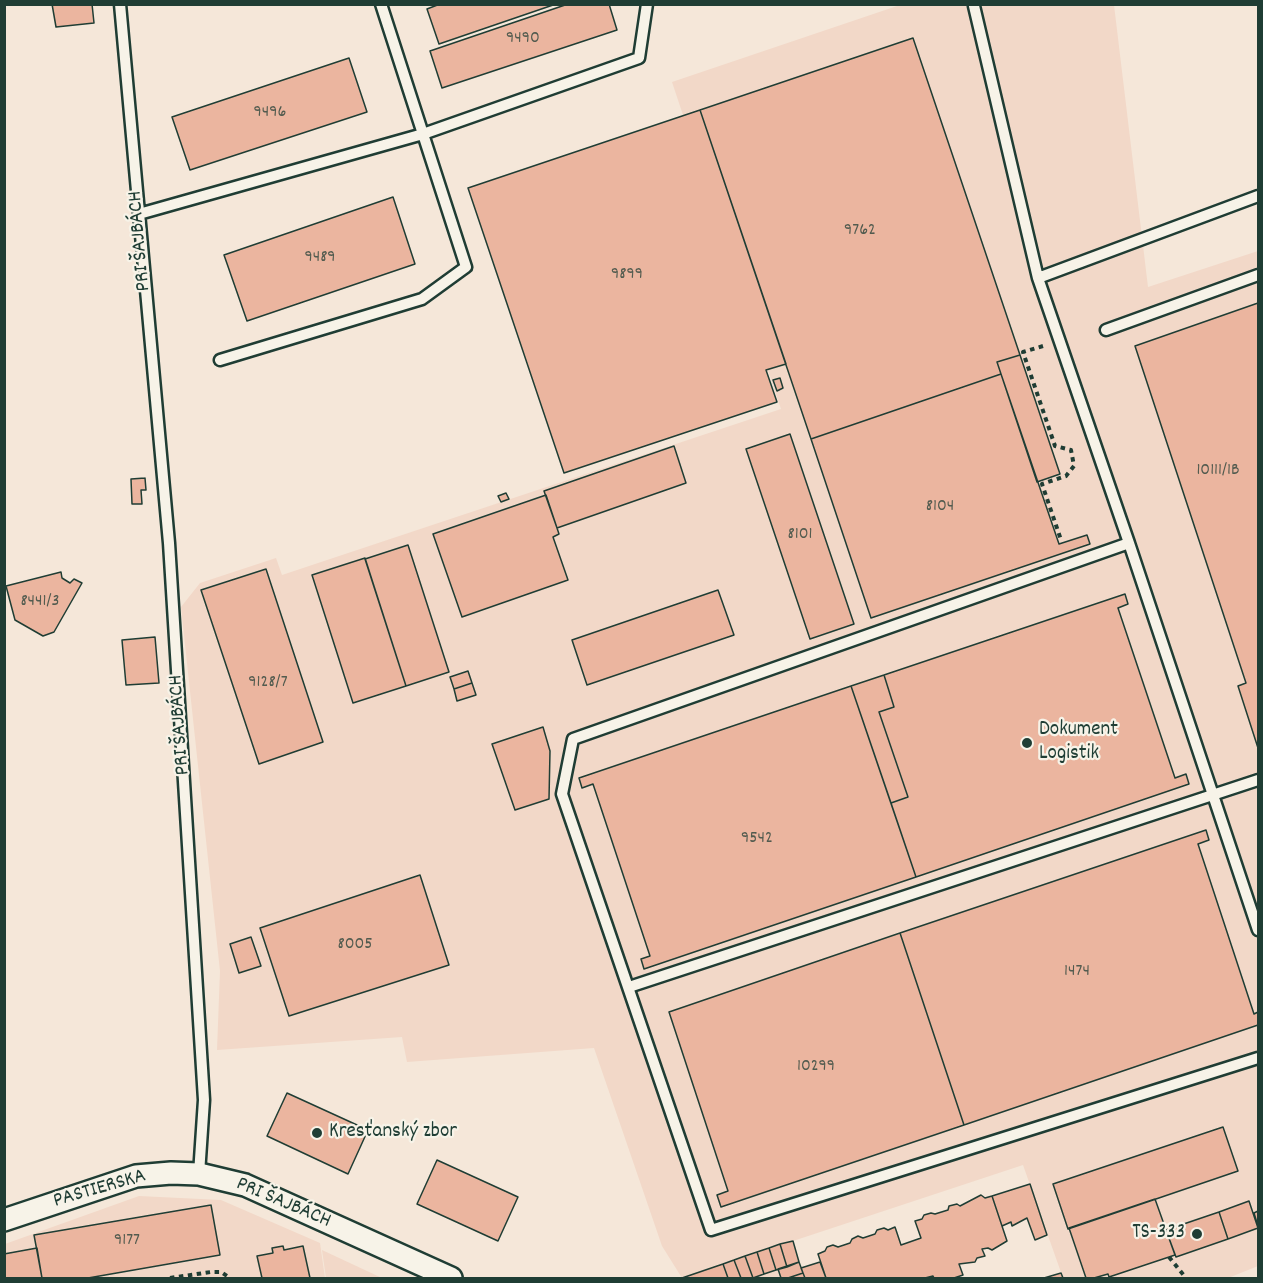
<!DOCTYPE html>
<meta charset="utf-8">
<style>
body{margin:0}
#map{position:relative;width:1263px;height:1283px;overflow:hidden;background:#f5e7d9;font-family:Dekko,sans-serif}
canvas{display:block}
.frame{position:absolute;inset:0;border:6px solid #1f3d34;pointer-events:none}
</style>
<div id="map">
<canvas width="1263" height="1283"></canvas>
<div class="frame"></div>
</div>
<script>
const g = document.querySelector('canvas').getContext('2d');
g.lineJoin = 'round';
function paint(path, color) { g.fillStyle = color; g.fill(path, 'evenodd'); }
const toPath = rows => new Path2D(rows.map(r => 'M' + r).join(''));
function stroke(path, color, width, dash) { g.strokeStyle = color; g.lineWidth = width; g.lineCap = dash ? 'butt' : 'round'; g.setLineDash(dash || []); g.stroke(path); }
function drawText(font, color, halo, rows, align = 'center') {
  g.font = font + ' Dekko,sans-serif'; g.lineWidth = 4.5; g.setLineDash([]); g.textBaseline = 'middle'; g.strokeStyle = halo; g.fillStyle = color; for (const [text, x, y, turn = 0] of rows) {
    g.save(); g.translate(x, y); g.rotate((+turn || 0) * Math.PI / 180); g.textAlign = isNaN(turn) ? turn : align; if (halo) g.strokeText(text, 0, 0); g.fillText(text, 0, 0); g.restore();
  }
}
paint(toPath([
 [900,5,1114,5,1148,287,1258,251,1258,1266,1228,1278,1063,1278,1023,1165,793,1241,805,1278,682,1278,662,1246,594,1048,407,1062,402,1037,217,1050,220,971,181,607,200,583,276,558,282,575,781,409,672,82],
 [139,1196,221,1200,320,1243,325,1278,5,1278,5,1244],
 [322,1250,382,1278,326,1278]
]), '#f2d8c8');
const building = toPath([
 [52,4,92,4,94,23,56,27,52,4],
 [440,4,556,4,439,44,427,9,440,4],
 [568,4,609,4,617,30,442,88,430,51,568,4],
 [913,38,1020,355,997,362,1001,374,811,439,700,110,913,38],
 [349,58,367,112,190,170,172,117,349,58],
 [700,110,786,364,766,370,777,402,564,473,468,188,700,110],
 [393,197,415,264,247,321,224,255,393,197],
 [1258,303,1258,748,1238,686,1246,683,1135,346,1258,303],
 [1020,355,1060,474,1037,482,997,362,1020,355],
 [1001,374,1059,544,1087,535,1090,544,871,618,811,439,1001,374],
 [780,378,783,388,777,391,773,380,780,378],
 [790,434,854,624,810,639,746,449,790,434],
 [674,446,686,483,557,528,544,491,674,446],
 [145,478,146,490,141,490,142,504,132,504,131,479,145,478],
 [506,493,509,499,501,502,498,496,506,493],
 [546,495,559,534,553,537,568,580,462,617,433,534,546,495],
 [408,545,449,672,406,686,365,559,408,545],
 [365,558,406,686,353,703,312,575,365,558],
 [266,569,323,742,259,764,201,590,266,569],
 [61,572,62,578,70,583,74,579,82,583,54,632,43,636,15,620,6,586,61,572],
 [718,590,734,635,587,685,572,640,718,590],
 [1125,594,1128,604,1118,608,1175,778,1186,774,1189,784,916,877,891,803,908,797,879,712,894,707,884,675,1125,594],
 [155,637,159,683,126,685,122,640,155,637],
 [468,671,472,683,454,689,450,677,468,671],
 [884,675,894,707,879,712,908,797,891,803,851,686,884,675],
 [472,683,476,695,457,701,454,689,472,683],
 [851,686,916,877,644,969,641,959,650,956,593,784,582,788,579,778,851,686],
 [543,727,550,751,549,799,515,810,492,744,543,727],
 [1206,830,1209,840,1198,844,1254,1014,1258,1012,1258,1025,964,1125,900,933,1206,830],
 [420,875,449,965,289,1016,260,928,420,875],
 [900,933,964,1125,721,1207,717,1195,728,1191,669,1012,900,933],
 [251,937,261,966,239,973,230,944,251,937],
 [287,1093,368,1130,348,1174,267,1136,287,1093],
 [1223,1127,1238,1171,1068,1229,1053,1184,1223,1127],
 [437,1160,518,1197,498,1241,417,1204,437,1160],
 [1030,1184,1047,1235,1035,1240,1027,1218,1012,1226,1011,1222,1002,1226,992,1196,1030,1184],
 [981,1195,985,1198,992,1196,1007,1241,992,1250,988,1248,982,1249,985,1256,977,1258,975,1262,959,1264,963,1275,954,1278,934,1278,933,1276,925,1278,826,1278,818,1254,825,1251,827,1247,833,1245,838,1247,850,1243,852,1239,858,1236,863,1238,875,1234,877,1230,884,1228,888,1230,895,1227,901,1245,921,1238,915,1221,922,1219,924,1215,931,1213,935,1214,948,1210,949,1206,957,1204,960,1206,981,1195],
 [1155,1199,1165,1227,1169,1225,1170,1229,1166,1230,1175,1255,1109,1277,1108,1274,1094,1278,1086,1278,1069,1228,1155,1199],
 [1249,1201,1258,1228,1228,1239,1219,1212,1249,1201],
 [211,1205,220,1255,88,1278,42,1278,34,1235,211,1205],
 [1258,1211,1258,1226,1254,1213,1258,1211],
 [1219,1212,1228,1239,1176,1257,1166,1230,1219,1212],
 [793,1241,799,1262,787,1267,780,1244,793,1241],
 [780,1244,787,1267,776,1270,769,1248,780,1244],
 [283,1246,284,1250,303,1246,310,1278,262,1278,257,1256,273,1253,272,1248,283,1246],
 [37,1248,42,1278,4,1278,4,1254,37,1248],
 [769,1248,776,1270,764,1274,757,1252,769,1248],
 [757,1252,764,1274,753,1278,745,1256,757,1252],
 [745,1256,753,1278,741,1278,734,1260,745,1256],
 [734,1260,741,1278,728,1278,723,1264,734,1260],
 [799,1262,803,1273,788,1278,781,1278,778,1269,799,1262],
 [820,1262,826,1278,805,1278,801,1268,820,1262],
 [723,1264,728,1278,682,1278,723,1264],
 [803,1273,805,1278,788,1278,803,1273],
 [1061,1273,1063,1278,1044,1278,1061,1273]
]);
paint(building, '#ebb59f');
stroke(building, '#1f3d34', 1.5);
const lane = toPath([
 [120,4,169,543,204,1100,199,1174],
 [974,6,1038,278,1129,543],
 [139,214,423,134,381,4],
 [1038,278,1258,196],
 [1106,330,1258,275],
 [220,360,422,299,466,267,423,134,639,58,647,4],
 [1258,930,1129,543,573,739,562,794,711,1230,1258,1058],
 [629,987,1258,780]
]);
const street = toPath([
 [4,1220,136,1176,171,1173,199,1174,245,1185,451,1278]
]);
stroke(lane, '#1f3d34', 15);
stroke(street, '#1f3d34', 26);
stroke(toPath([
 [1043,346,1023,352,1055,446,1071,450,1074,466,1066,476,1042,484,1061,540],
 [1169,1257,1186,1278],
 [170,1278,211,1272,221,1272,230,1278]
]), '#1f3d34', 4, [4.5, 4.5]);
stroke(lane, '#f7f3e8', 10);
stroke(street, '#f7f3e8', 21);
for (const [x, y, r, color] of [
 [1027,743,6,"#1f3d34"],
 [317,1133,6,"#1f3d34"],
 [1197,1234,6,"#1f3d34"]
]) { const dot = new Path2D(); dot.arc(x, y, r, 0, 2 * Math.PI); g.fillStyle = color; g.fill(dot); stroke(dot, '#f7f3e8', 2); }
drawText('18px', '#525b4f', null, [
 ["9490",523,40],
 ["9496",270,114],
 ["9762",860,232],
 ["9489",320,259],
 ["9899",627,276],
 ["10111/1B",1218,472],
 ["8104",940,508],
 ["8101",800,536],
 ["8441/3",40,603],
 ["9128/7",268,684],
 ["9542",757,840],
 ["8005",355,946],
 ["1474",1077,973],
 ["10299",816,1068],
 ["9177",127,1242]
]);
drawText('21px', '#1f3d34', '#f7f3e8', [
 ["PRI ŠAJBÁCH",141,241,-95],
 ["PRI ŠAJBÁCH",181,725,-94],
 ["PASTIERSKA",100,1190,-16],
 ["PRI ŠAJBÁCH",283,1204,23]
]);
drawText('21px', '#1f3d34', '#f7f3e8', [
 ["Dokument",1039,731],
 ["Logistik",1039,755],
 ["Kresťanský zbor",329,1133],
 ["TS-333",1185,1234,"right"]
], 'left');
</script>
